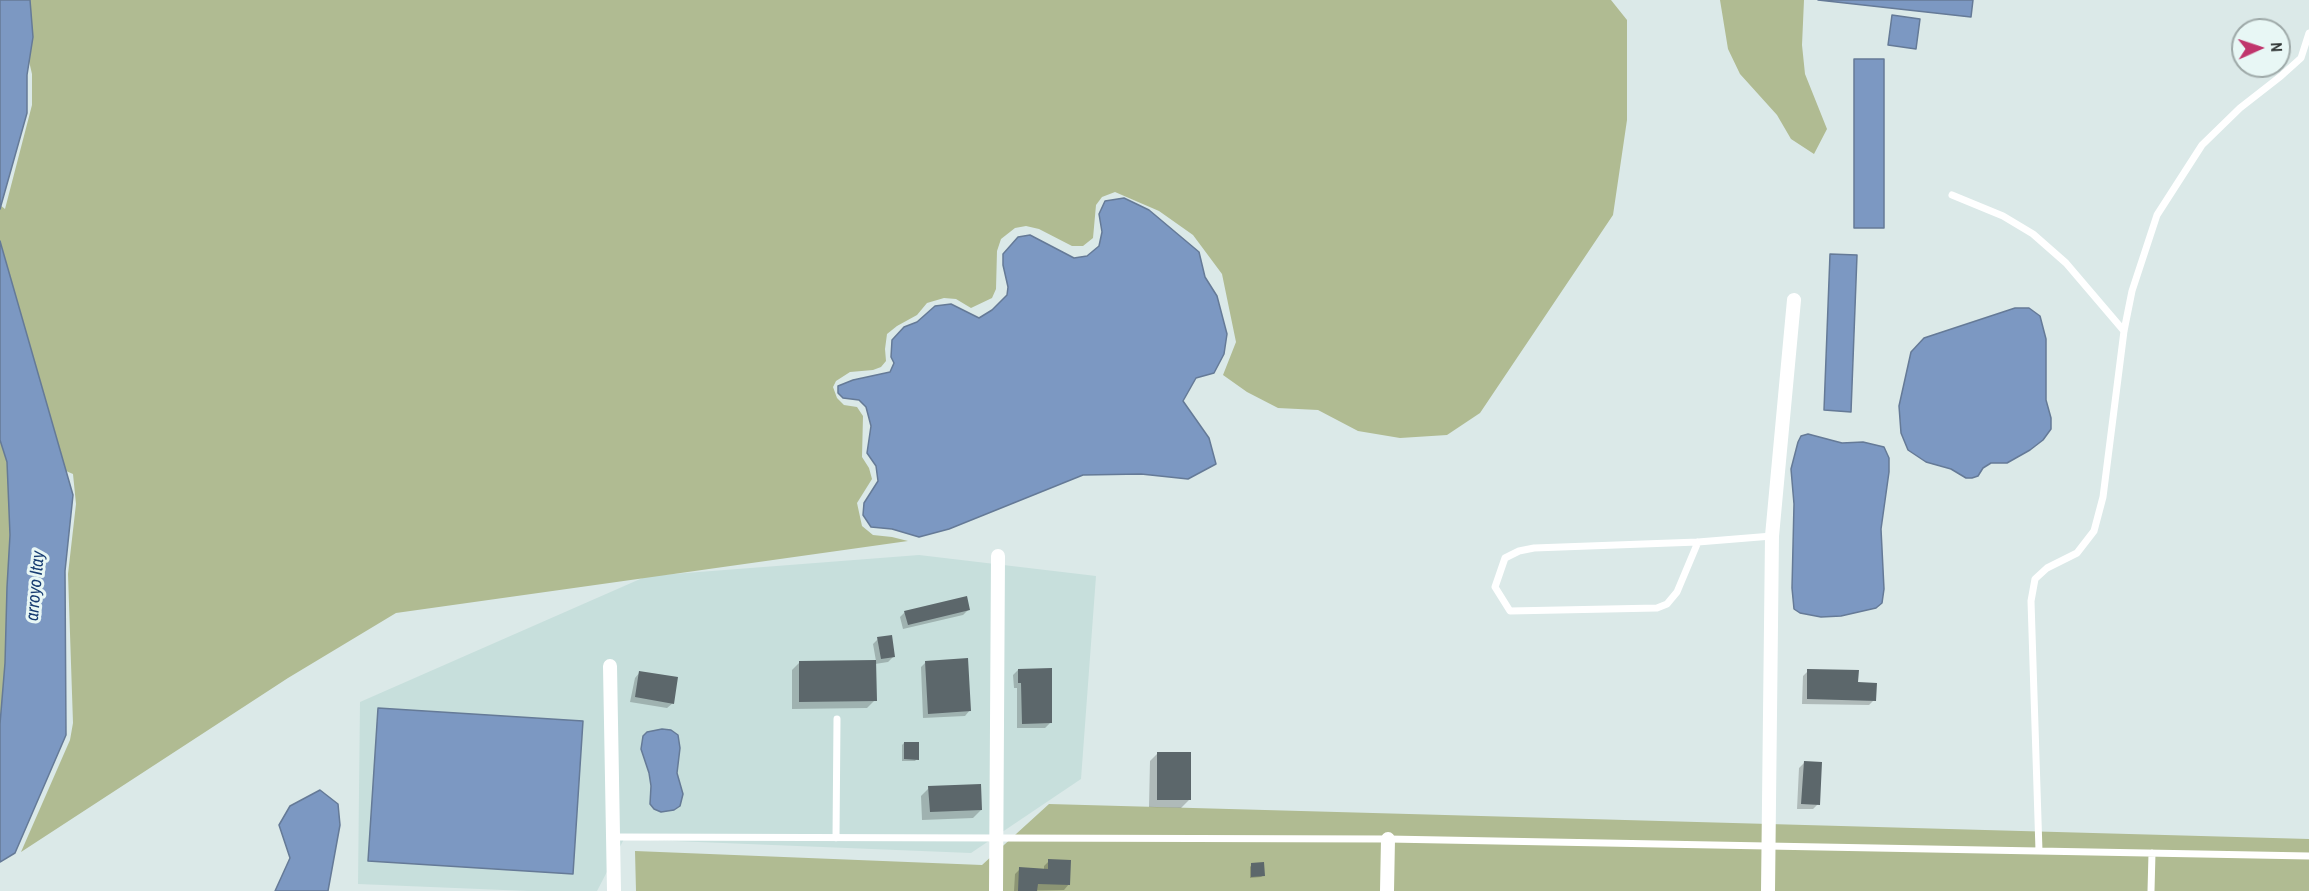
<!DOCTYPE html>
<style>
body{margin:0}
#map{position:relative;width:2309px;height:891px;overflow:hidden;background:#dbe9e8;font-family:"Archivo Narrow",sans-serif}
canvas{display:block}
.north{position:absolute;left:2231px;top:18px;width:60px;height:60px;box-sizing:border-box;background:#e8f7f5;border:2px solid #9ea9a8;border-radius:50%;rotate:87deg;font-size:16px;font-weight:700;line-height:24px;text-align:center;color:#2f3534}
.north::after{content:'';display:block;margin:auto;width:21px;height:27px;background:#c0356c;clip-path:polygon(50% 0,100% 100%,50% 72%,0 100%)}
</style>
<div id="map">
<canvas width="2309" height="891"></canvas>
<div class="north">N</div>
</div>
<script>
const g = document.querySelector('canvas').getContext('2d');
g.lineJoin = 'round';
function paint(path, color) { g.fillStyle = color; g.fill(path, 'evenodd'); }
const toPath = rows => new Path2D(rows.map(r => 'M' + r).join(''));
function stroke(path, color, width, dash) { g.strokeStyle = color; g.lineWidth = width; g.lineCap = dash ? 'butt' : 'round'; g.setLineDash(dash || []); g.stroke(path); }
function drawText(font, color, halo, rows, align = 'center') {
  g.font = font + ' "Archivo Narrow",sans-serif'; g.lineWidth = 6; g.setLineDash([]); g.textBaseline = 'middle'; g.strokeStyle = halo; g.fillStyle = color; for (const [text, x, y, turn = 0] of rows) {
    g.save(); g.translate(x, y); g.rotate((+turn || 0) * Math.PI / 180); g.textAlign = isNaN(turn) ? turn : align; if (halo) g.strokeText(text, 0, 0); g.fillText(text, 0, 0); g.restore();
  }
}
paint(toPath([
 [919,555,1096,576,1081,779,971,853,624,839,597,891,528,891,358,884,360,702,647,576]
]), '#c7dfdc');
paint(toPath([
 [9,0,1611,0,1627,20,1627,120,1613,215,1480,413,1447,435,1400,438,1358,431,1318,410,1278,408,1247,392,1223,375,1236,342,1222,274,1193,235,1159,211,1115,192,1102,197,1096,205,1093,238,1083,246,1072,246,1039,229,1026,226,1015,228,1001,239,997,251,996,289,992,298,971,308,956,299,944,298,927,303,917,315,897,326,887,334,885,349,886,361,881,367,873,370,850,372,836,381,833,387,837,398,844,405,857,407,863,416,862,457,869,468,872,479,857,503,862,526,873,535,892,537,908,541,396,613,288,678,21,852,70,740,73,723,68,574,76,504,73,474,66,471,0,301,0,205,5,209,32,105,32,74,18,14],
 [1720,0,1804,0,1802,45,1805,74,1827,129,1814,154,1791,139,1777,115,1740,74,1728,49],
 [0,422,10,472,17,633,5,717,0,724],
 [1049,804,2309,839,2309,891,636,891,635,851,982,865]
]), '#b0bb92');
const water = toPath([
 [0,0,30,0,33,37,27,75,27,113,0,209,0,0],
 [1818,0,1973,0,1971,17,1818,0],
 [1892,15,1920,19,1916,49,1888,45,1892,15],
 [1854,59,1884,59,1884,228,1854,228,1854,59],
 [1124,198,1149,210,1199,252,1205,277,1217,296,1227,334,1224,354,1214,373,1196,378,1183,401,1209,438,1216,464,1188,479,1141,474,1083,475,949,529,919,537,892,529,871,527,863,515,864,503,878,481,876,466,867,453,871,426,866,407,859,400,843,398,838,393,838,386,853,380,890,372,894,363,891,357,892,340,904,327,917,322,935,306,951,304,979,318,992,310,1007,295,1008,287,1003,265,1003,254,1018,237,1030,235,1074,258,1087,256,1099,246,1102,232,1099,214,1105,201,1124,198],
 [0,241,73,495,65,571,66,735,15,853,0,862,0,724,5,663,7,587,10,535,7,462,0,440,0,241],
 [1830,254,1857,255,1851,412,1824,410,1830,254],
 [2015,308,2029,308,2040,316,2046,339,2046,400,2051,418,2051,429,2043,440,2030,450,2007,463,1991,463,1983,468,1978,476,1972,478,1966,478,1951,469,1926,462,1908,450,1901,433,1899,406,1911,352,1924,338,2015,308],
 [1808,434,1842,443,1863,442,1884,447,1889,458,1889,472,1881,529,1884,589,1882,603,1876,608,1841,616,1821,617,1800,613,1794,609,1792,588,1794,504,1791,469,1798,442,1801,436,1808,434],
 [378,708,583,721,573,874,368,861,378,708],
 [662,729,671,730,678,735,680,748,677,773,683,794,680,806,674,810,661,812,654,809,650,804,651,786,649,773,641,749,643,736,647,732,662,729],
 [320,790,338,804,340,825,328,891,275,891,290,858,279,825,290,806,320,790]
]);
paint(water, '#7c98c2');
stroke(water, '#657a97', 1.5);
paint(toPath([
 [969,609,963,615,903,629,900,617,905,612],
 [878,639,894,656,888,662,875,664,875,700,867,708,792,709,792,670,800,662,876,661,873,644],
 [926,662,970,710,965,716,923,718,921,667],
 [1018,670,1050,723,1045,728,1017,728,1017,688,1014,688,1013,675],
 [1808,671,1857,683,1874,700,1869,705,1802,704,1803,676],
 [640,672,673,703,667,708,630,702,635,678],
 [904,743,917,759,915,761,902,761,902,745],
 [1158,753,1189,800,1181,808,1149,807,1150,761],
 [1804,763,1818,804,1813,809,1797,809,1799,768],
 [929,788,981,810,973,818,922,820,921,796],
 [1049,861,1069,884,1064,890,1014,891,1015,874,1020,869,1044,870,1044,866],
 [1252,864,1264,875,1261,877,1250,878,1250,867]
]), '#0003');
paint(toPath([
 [967,596,970,610,908,625,904,611],
 [892,635,895,657,881,659,877,637],
 [968,658,971,711,928,714,925,661],
 [876,660,877,701,799,702,799,661],
 [1052,668,1052,723,1022,724,1021,683,1018,683,1018,669],
 [1807,669,1859,670,1858,682,1877,683,1876,701,1807,699],
 [639,671,678,677,674,704,635,697],
 [904,742,919,742,919,760,904,759],
 [1157,752,1191,752,1191,800,1157,800],
 [1804,761,1822,762,1820,805,1801,804],
 [981,784,982,810,930,812,928,786],
 [1048,859,1071,860,1070,885,1038,884,1037,891,1018,891,1019,867,1048,869],
 [1264,862,1265,876,1251,877,1251,863]
]), '#5c676b');
stroke(toPath([
 [1952,195,2003,216,2033,234,2066,263,2124,331],
 [1698,542,1677,592,1667,604,1657,608,1510,611,1495,587,1505,558,1519,551,1534,548,1698,542,1772,536],
 [615,837,1388,839,2309,856],
 [836,838,837,719],
 [2039,851,2031,601,2035,579,2047,568,2077,553,2094,531,2103,497,2124,331,2132,291,2157,215,2202,145,2240,108,2281,76,2301,58,2309,33],
 [2151,891,2152,853]
]), '#fff', 7);
stroke(toPath([
 [610,666,614,891],
 [996,891,998,556],
 [1387,891,1388,839],
 [1768,891,1772,536,1794,300]
]), '#fff', 14);
drawText('italic 18px', '#173c71', '#e8f7f5', [
 ["arroyo Itay",36,586,-85]
]);
</script>
